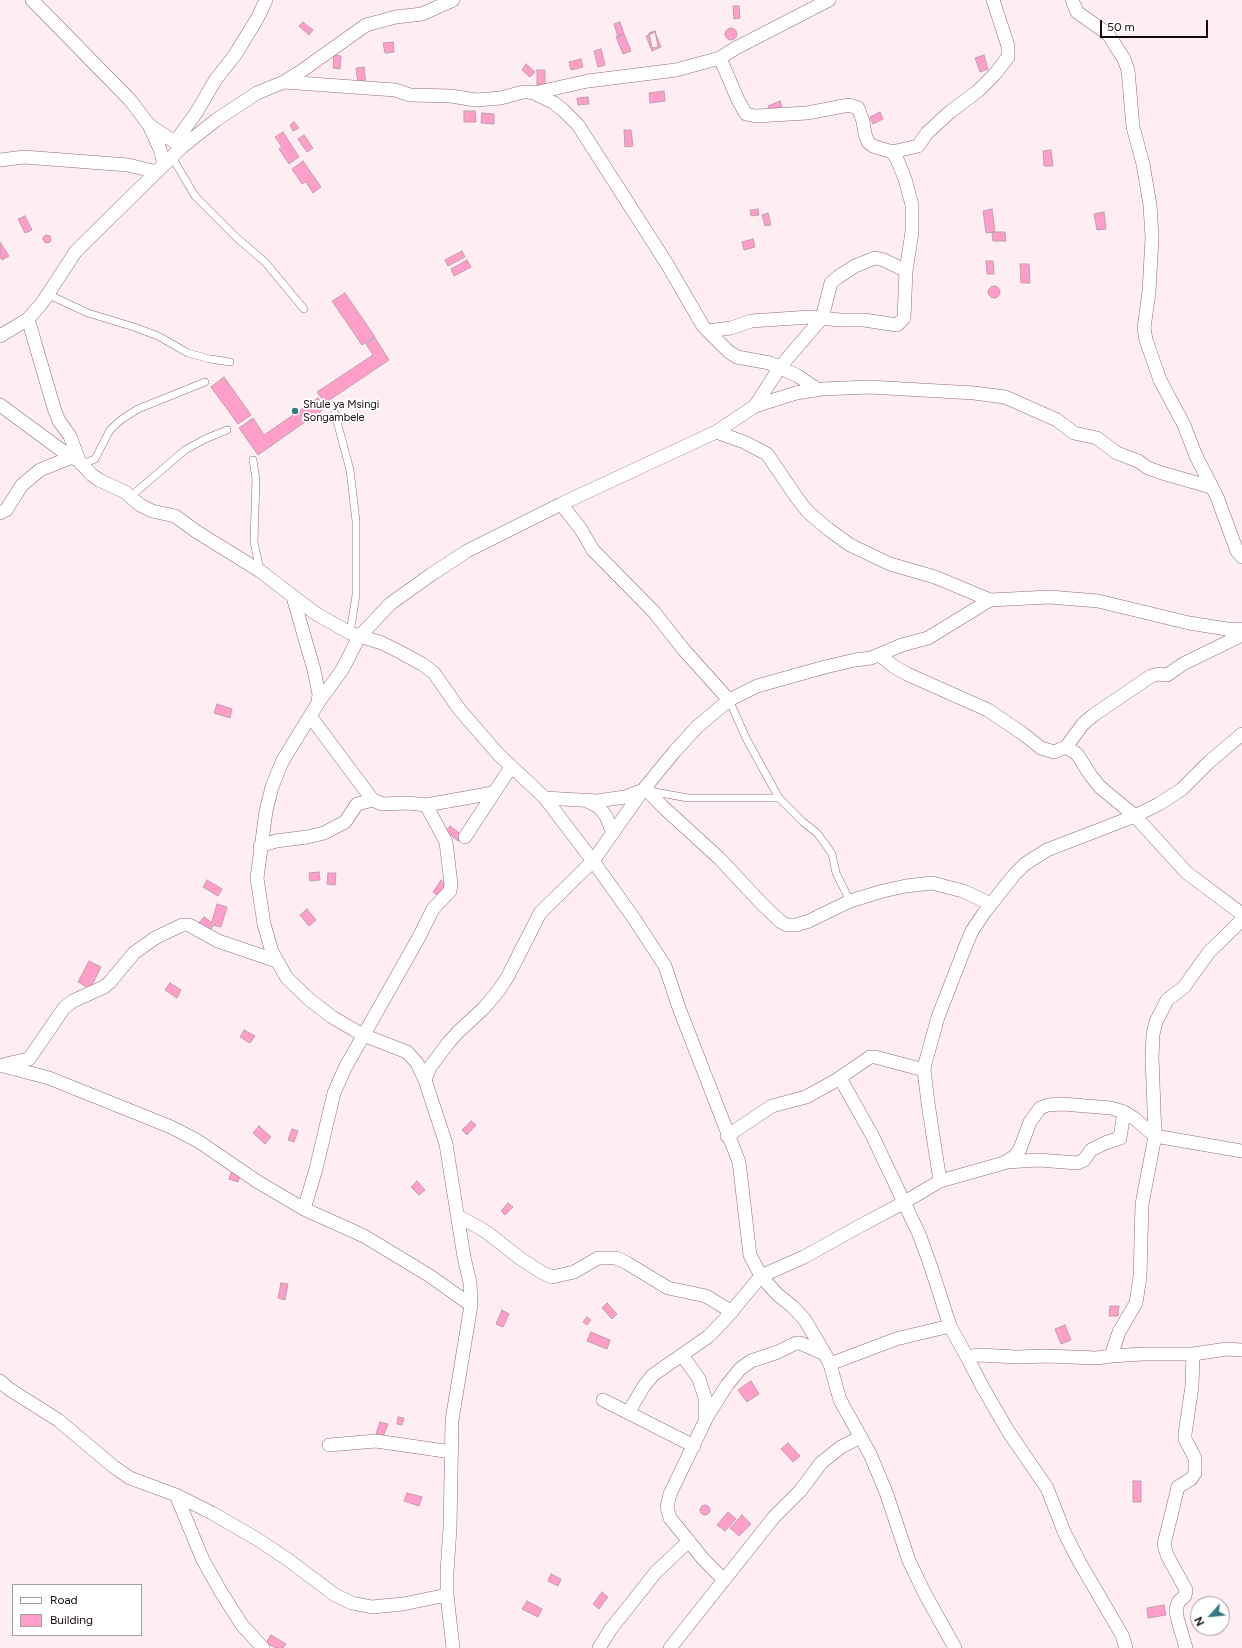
<!DOCTYPE html>
<style>
body{margin:0}
#map{position:relative;width:1242px;height:1648px;overflow:hidden;background:#feeef4;font-family:Figtree,sans-serif}
canvas{display:block}
.legend{position:absolute;left:12px;top:1584px;width:130px;height:52px;box-sizing:border-box;background:#fff;border:1px solid #a19c9f;margin:0;padding:5px 7px;list-style:none;font-size:12px;color:#15080e}
.legend li{display:flex;align-items:center;gap:8px;height:20px}
.legend b{width:20px;border:1px solid #a19c9f}
.north{position:absolute;left:1190px;top:1596px;width:40px;height:40px;box-sizing:border-box;background:#fff;border:1px solid #a19c9f;border-radius:50%;rotate:243deg;font-size:11px;font-weight:700;line-height:16px;text-align:center;color:#15080e}
.north::after{content:'';display:block;margin:auto;width:14px;height:18px;background:#347a87;clip-path:polygon(50% 0,100% 100%,50% 72%,0 100%)}
.scale{position:absolute;left:1100px;top:20px;width:108px;height:18px;box-sizing:border-box;border:2px solid #15080e;border-top:0;padding-left:5px;font-size:12px;line-height:14px;white-space:nowrap;color:#15080e;-webkit-text-stroke:3px #fff;paint-order:stroke}
</style>
<div id="map">
<canvas width="1242" height="1648"></canvas>
<ul class="legend">
<li><b style="height:5px;background:#fff"></b>Road</li>
<li><b style="height:11px;background:#fe9ec9"></b>Building</li>
</ul>
<div class="north">N</div>
<div class="scale">50 m</div>
</div>
<script>
const g = document.querySelector('canvas').getContext('2d');
g.lineJoin = 'round';
function paint(path, color) { g.fillStyle = color; g.fill(path, 'evenodd'); }
const toPath = rows => new Path2D(rows.map(r => 'M' + r).join(''));
function stroke(path, color, width, dash) { g.strokeStyle = color; g.lineWidth = width; g.lineCap = dash ? 'butt' : 'round'; g.setLineDash(dash || []); g.stroke(path); }
function drawText(font, color, halo, rows, align = 'center') {
  g.font = font + ' Figtree,sans-serif'; g.lineWidth = 3.5; g.setLineDash([]); g.textBaseline = 'middle'; g.strokeStyle = halo; g.fillStyle = color; for (const [text, x, y, turn = 0] of rows) {
    g.save(); g.translate(x, y); g.rotate((+turn || 0) * Math.PI / 180); g.textAlign = isNaN(turn) ? turn : align; if (halo) g.strokeText(text, 0, 0); g.fillText(text, 0, 0); g.restore();
  }
}
const building = toPath([
 [733,6,739,6,740,18,734,19,733,6],
 [303,22,313,30,309,35,299,26,303,22],
 [620,22,624,34,618,37,614,24,620,22],
 '725 34a6 6 0 1 1 12 0a6 6 0 1 1-12 0Z',
 [655,31,658,47,652,48,649,33,655,31],
 [655,32,661,47,652,51,646,36,655,32],
 [624,34,631,51,623,54,616,37,624,34],
 [393,42,394,52,385,53,383,43,393,42],
 [601,49,605,65,598,67,594,51,601,49],
 [334,55,341,56,340,69,333,68,334,55],
 [984,55,988,69,980,72,975,58,984,55],
 [581,59,583,67,571,70,569,62,581,59],
 [526,64,535,72,530,77,522,70,526,64],
 [364,67,366,83,358,84,356,68,364,67],
 [537,70,545,70,545,85,537,85,537,70],
 [664,91,665,101,650,103,649,93,664,91],
 [588,97,589,104,578,105,577,98,588,97],
 [780,101,782,107,770,112,768,106,780,101],
 [464,111,475,111,476,122,464,122,464,111],
 [880,112,883,119,873,124,870,117,880,112],
 [482,113,494,114,494,124,481,123,482,113],
 [294,122,299,128,293,131,290,125,294,122],
 [624,130,631,130,633,146,625,147,624,130],
 [283,132,299,157,289,164,279,149,282,147,275,137,283,132],
 [304,135,313,148,307,152,298,139,304,135],
 [1051,150,1053,166,1044,166,1043,151,1051,150],
 [303,161,321,187,313,193,306,182,302,184,292,169,303,161],
 [758,209,759,215,751,216,750,210,758,209],
 [992,209,995,232,986,233,983,211,992,209],
 [1104,212,1106,229,1097,230,1094,214,1104,212],
 [768,213,771,225,765,226,762,215,768,213],
 [25,216,32,230,25,233,18,219,25,216],
 [992,232,1005,232,1006,241,993,241,992,232],
 '43 239a4 4 0 1 1 8 0a4 4 0 1 1-8 0Z',
 [753,239,755,247,744,250,742,242,753,239],
 [0,242,9,256,2,260,0,257,0,242],
 [462,251,465,257,448,266,445,260,462,251],
 [467,260,471,267,454,276,451,269,467,260],
 [986,261,993,261,994,274,987,274,986,261],
 [1020,264,1029,264,1030,283,1021,283,1020,264],
 '988 292a6 6 0 1 1 12 0a6 6 0 1 1-12 0Z',
 [345,293,375,337,362,345,332,301,345,293],
 [375,338,389,360,325,403,317,392,373,355,366,344,375,338],
 [224,377,251,415,238,424,211,387,224,377],
 [318,398,325,408,258,455,239,428,253,418,264,435,318,398],
 [217,704,232,709,230,718,214,713,217,704],
 [450,826,462,835,458,841,446,831,450,826],
 [319,872,320,880,310,881,309,873,319,872],
 [328,873,336,873,335,885,327,884,328,873],
 [207,880,222,889,218,896,203,887,207,880],
 [441,880,447,885,439,896,433,892,441,880],
 [217,904,227,907,221,927,211,925,217,904],
 [307,909,316,920,309,926,300,915,307,909],
 [204,917,214,924,209,932,198,924,204,917],
 [89,961,101,967,90,989,78,982,89,961],
 [170,983,181,990,177,998,165,990,170,983],
 [244,1030,255,1036,250,1043,240,1037,244,1030],
 [471,1121,476,1125,467,1135,462,1130,471,1121],
 [259,1126,271,1137,265,1144,253,1133,259,1126],
 [292,1129,298,1131,294,1142,288,1140,292,1129],
 [235,1162,244,1165,238,1182,229,1179,235,1162],
 [417,1181,425,1190,419,1195,411,1187,417,1181],
 [508,1203,513,1207,505,1215,501,1211,508,1203],
 [281,1283,288,1284,285,1300,278,1298,281,1283],
 [607,1303,617,1314,612,1319,602,1308,607,1303],
 [1110,1306,1119,1306,1118,1316,1109,1316,1110,1306],
 [502,1310,509,1314,503,1327,496,1324,502,1310],
 [587,1317,591,1320,587,1325,583,1322,587,1317],
 [1065,1325,1071,1340,1061,1344,1055,1329,1065,1325],
 [591,1332,610,1340,607,1349,587,1341,591,1332],
 [751,1381,759,1394,747,1402,738,1390,751,1381],
 [398,1417,404,1418,402,1425,397,1424,398,1417],
 [380,1422,388,1424,383,1437,376,1434,380,1422],
 [788,1443,800,1456,793,1462,781,1449,788,1443],
 [1133,1481,1141,1481,1141,1502,1133,1502,1133,1481],
 [407,1493,422,1497,419,1506,404,1501,407,1493],
 '700 1510a5 5 0 1 1 10 0a5 5 0 1 1-10 0Z',
 [728,1512,736,1519,725,1531,717,1525,728,1512],
 [742,1515,751,1524,739,1536,730,1528,742,1515],
 [551,1574,561,1579,558,1586,548,1581,551,1574],
 [602,1592,608,1597,599,1609,593,1604,602,1592],
 [527,1601,542,1609,538,1617,522,1609,527,1601],
 [1164,1605,1166,1615,1148,1618,1147,1608,1164,1605],
 [271,1635,286,1644,283,1648,276,1648,266,1643,271,1635]
]);
paint(building, '#fe9ec9');
stroke(building, '#c39ead', 1);
const lane = toPath([
 [172,157,195,196,237,238,265,262,304,309],
 [47,294,88,313,134,327,158,336,188,353,210,359,230,362],
 [335,414,350,470,356,521,356,595,350,633],
 [253,460,256,479,254,542,260,570],
 [82,464,95,459,110,430,122,419,138,409,205,382],
 [130,497,185,450,205,439,227,430],
 [729,700,747,740,779,798,803,822,817,833,828,848,832,854,836,873,850,901],
 [649,791,688,798,779,798]
]);
const street = toPath([
 [32,0,130,100,149,125,182,147],
 [1072,0,1077,12,1108,34,1124,59,1128,70,1133,127,1143,164,1150,205,1152,237,1149,292,1144,328,1146,340,1160,380,1184,425,1196,456,1217,497,1237,551,1242,557],
 [284,82,395,90,410,95,451,96,476,100,501,98,523,92,528,92,534,93,554,103,563,110,578,125,667,264,703,326,729,352,737,357,770,363,798,376,818,390],
 [534,93,588,81,676,70,720,58,734,49,829,0],
 [149,125,160,149,164,164],
 [175,142,196,113,216,79,235,55,257,19,266,0],
 [892,152,918,146,927,133,951,111,978,91,995,74,1008,57,1008,46,993,0],
 [0,160,24,157,128,165,157,172],
 [28,319,54,408,59,421,70,436,79,461,92,475,99,480,125,492,140,505,152,511,175,516,197,532,260,571,315,613,350,633,382,643,400,652,422,664,434,673,459,709,499,755,545,798,593,861,635,920,665,966,679,1008,739,1162,750,1255,761,1276,777,1294,793,1307,805,1320,825,1354,830,1364,840,1400,870,1454,886,1492,909,1561,925,1594,955,1648],
 [708,331,731,328,751,321,810,317,840,320,864,320,897,325,904,318,906,271,912,232,912,205,905,179,897,159,892,152,873,146,868,142,865,134,863,121,858,108,849,105,807,113,756,116,746,114,738,100,720,58],
 [0,336,28,319,42,303,76,251,182,147,216,120,257,93,284,82,300,72,366,25,396,17,422,14,453,0],
 [0,405,68,455,79,461],
 [755,406,780,367,822,318,831,283,838,277,855,266,875,258,884,260,906,271],
 [716,432,744,442,767,454,797,498,808,512,828,529,850,545,890,564,935,577,990,600],
 [561,504,580,528,593,550,654,612,684,650,729,700],
 [0,513,6,510,22,485,40,470,72,457],
 [293,597,314,670,319,694,318,703],
 [880,655,893,666,907,674,988,710,1022,733,1041,748,1054,752,1066,747,1083,724,1095,714,1151,676,1159,674,1167,675,1183,664,1242,635],
 [310,716,369,795,373,800,382,804,408,803,426,805,493,793],
 [1066,747,1077,754,1091,776,1100,787,1135,816,1187,873,1242,914],
 [645,788,662,806,720,859,762,904,781,922,787,925,796,925,809,921,850,901,883,891,906,886,932,883,963,891,991,904],
 [545,798,597,801,625,797,643,790],
 [587,801,599,807,606,816,613,833],
 [465,837,511,767],
 [260,846,276,841,307,837,324,833,345,822,357,804,373,800],
 [6,1064,29,1059,64,1008,73,1001,104,987,110,982,134,953,155,938,182,925,189,925,218,941,277,961],
 [0,1065,49,1078,171,1127,198,1141,258,1182,304,1209,364,1236,430,1276,471,1305],
 [840,1078,872,1135,919,1234,931,1267,950,1326,967,1357,982,1386,1008,1431,1047,1488,1065,1534,1080,1563,1122,1635,1126,1648],
 [425,1080,430,1067,449,1042,458,1032,484,1008,499,990,508,976,540,913,593,861,643,790,675,751,697,727,729,700,757,686,825,667,855,660,871,658,902,645,928,638,990,600,1050,597,1098,601,1189,623,1227,629,1242,629],
 [727,1136,772,1106,806,1097,835,1081,870,1057,875,1057,924,1070],
 [1006,1162,1038,1160,1078,1163,1084,1160,1091,1150,1105,1143,1120,1138,1124,1112],
 [940,1181,928,1103,924,1070,925,1064,938,1017,964,950,972,931,984,913,1014,875,1025,864,1047,850,1135,816,1159,804,1182,789,1209,762,1242,734],
 [304,1209,316,1169,334,1093,345,1068,418,939,433,909,450,891,451,884,446,842,426,805],
 [458,1216,485,1231,521,1259,541,1272,552,1277,574,1272,598,1258,616,1258,627,1263,668,1288,706,1296,732,1312],
 [682,1355,699,1379,705,1398,705,1418],
 [1111,1356,1119,1332,1136,1303,1140,1277,1142,1204,1155,1136,1152,1057,1153,1034,1156,1022,1167,1000,1184,987,1209,952,1242,920],
 [967,1357,979,1355,1017,1357,1047,1356,1096,1358,1111,1356,1143,1354,1193,1354,1227,1349,1242,1350],
 [830,1364,896,1339,950,1326],
 [0,1381,9,1389,58,1420,114,1467,130,1478,176,1495,212,1513,257,1539,287,1559,335,1595,352,1603,372,1607,403,1604,447,1595],
 [603,1400,694,1446],
 [628,1413,644,1386,653,1375,709,1336,726,1318,761,1276,804,1257,858,1227,903,1203,940,1181,1004,1163,1015,1156,1020,1149,1030,1122,1040,1108,1048,1105,1062,1104,1111,1108,1124,1112,1135,1119,1155,1136,1242,1151],
 [329,1445,376,1441,452,1452],
 [176,1495,203,1560,221,1592,242,1625,263,1648],
 [724,1580,704,1560,670,1518,667,1507,670,1494,708,1415,727,1385,740,1369,751,1361,778,1352,796,1343,800,1343,825,1354],
 [453,1648,447,1595,447,1572,450,1528,452,1420,471,1305,470,1283,464,1257,446,1144,425,1080,417,1063,407,1052,363,1035,332,1017,311,1001,287,978,272,952,264,924,257,878,266,811,272,787,282,762,318,703,342,670,359,637,390,604,432,574,467,551,561,504,716,432,755,406,796,393,822,389,869,387,974,393,1005,397,1057,420,1074,433,1097,438,1117,453,1138,461,1148,468,1162,473,1211,487],
 [599,1648,610,1630,656,1572,689,1541],
 [670,1648,774,1517,800,1491,821,1463,841,1447,861,1437],
 [1186,1648,1177,1617,1176,1609,1179,1601,1185,1596,1186,1590,1167,1555,1164,1544,1178,1487,1191,1479,1195,1473,1195,1458,1185,1439,1185,1434,1192,1386,1193,1354]
]);
stroke(lane, '#8f6c7a', 8);
stroke(street, '#8f6c7a', 14);
stroke(lane, '#fff', 7);
stroke(street, '#fff', 13);
for (const [x, y, r, color] of [
 [295,411,4,"#347a87"]
]) { const dot = new Path2D(); dot.arc(x, y, r, 0, 2 * Math.PI); g.fillStyle = color; g.fill(dot); stroke(dot, '#fff', 1.5); }
drawText('11px', '#15080e', '#fff', [
 ["Shule ya Msingi",303,405],
 ["Songambele",303,418]
], 'left');
</script>
